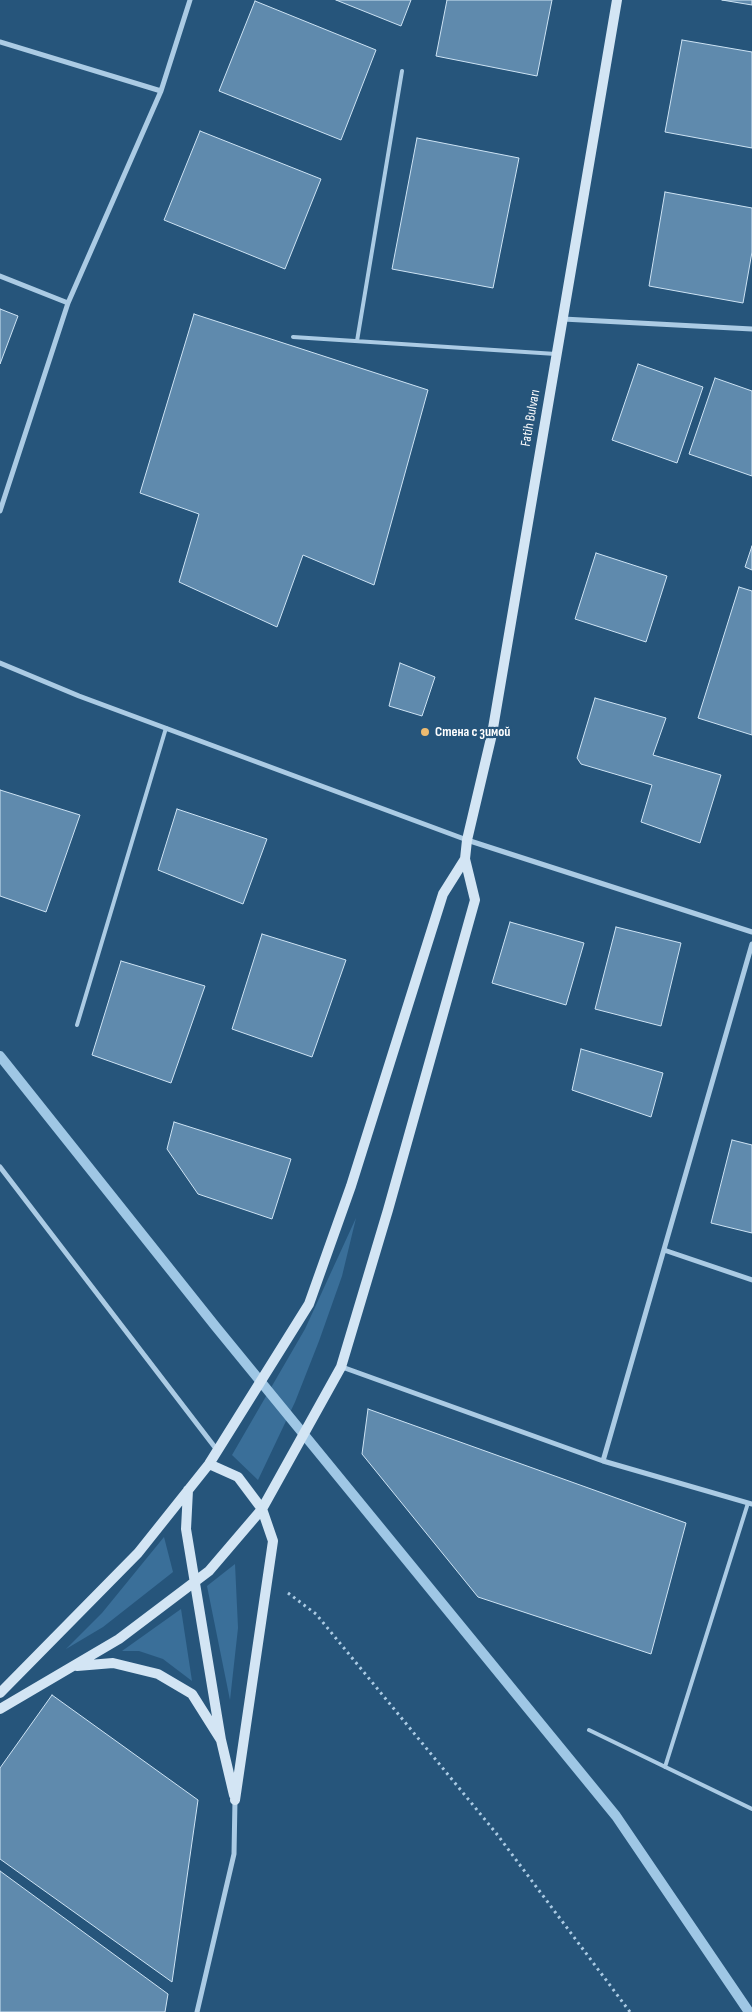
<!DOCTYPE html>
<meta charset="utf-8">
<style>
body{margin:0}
canvas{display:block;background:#26557b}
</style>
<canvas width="752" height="2012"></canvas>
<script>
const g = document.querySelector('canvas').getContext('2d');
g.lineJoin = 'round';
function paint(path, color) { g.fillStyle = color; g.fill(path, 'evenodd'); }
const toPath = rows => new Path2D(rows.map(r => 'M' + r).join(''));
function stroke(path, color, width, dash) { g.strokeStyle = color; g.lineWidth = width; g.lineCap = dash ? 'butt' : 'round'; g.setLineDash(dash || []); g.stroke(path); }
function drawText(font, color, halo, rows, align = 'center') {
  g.font = font + ' "Sofia Sans Condensed",sans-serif'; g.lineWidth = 4.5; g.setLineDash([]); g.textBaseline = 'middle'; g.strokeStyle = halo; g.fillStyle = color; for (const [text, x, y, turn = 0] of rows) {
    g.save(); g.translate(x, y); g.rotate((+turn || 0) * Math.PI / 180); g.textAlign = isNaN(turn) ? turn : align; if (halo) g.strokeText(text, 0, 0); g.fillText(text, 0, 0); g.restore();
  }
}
paint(toPath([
 [356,1218,342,1276,319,1341,295,1402,258,1480,232,1455,305,1329],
 [164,1537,173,1572,103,1627,66,1649,102,1613],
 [235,1564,238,1628,230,1700,207,1586],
 [181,1609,192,1681,163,1659,139,1651,122,1651]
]), '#3a6f99');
stroke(toPath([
 [0,1056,216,1327,616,1816,749,2012]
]), '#9fc7e5', 10);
const building = toPath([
 [336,0,411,0,401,26,336,0],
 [447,0,552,0,537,76,436,56,447,0],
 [722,0,752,0,752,5,722,0],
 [255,1,376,50,341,140,219,91,255,1],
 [682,40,752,52,752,148,665,132,682,40],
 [200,131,321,179,285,269,164,220,200,131],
 [417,138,519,158,493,288,392,269,417,138],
 [665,192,752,208,752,252,743,303,649,286,665,192],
 [0,309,18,316,0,364,0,309],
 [194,314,428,390,374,585,303,555,277,627,179,582,199,514,140,493,194,314],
 [638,364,703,387,677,463,612,440,638,364],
 [715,378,752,391,752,476,689,454,715,378],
 [752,546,752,570,745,567,752,546],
 [596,553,667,576,646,642,575,619,596,553],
 [739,587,752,591,752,735,698,718,739,587],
 [400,663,435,677,422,716,389,706,400,663],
 [595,698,666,718,653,755,721,775,700,843,641,822,652,785,581,764,577,758,595,698],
 [0,790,80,815,46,912,0,896,0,790],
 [177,809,267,839,243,904,158,870,177,809],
 [510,922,584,943,566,1005,492,983,510,922],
 [616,927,681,943,661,1026,595,1009,616,927],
 [262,934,346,960,312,1057,232,1029,262,934],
 [121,961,205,986,171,1083,92,1055,121,961],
 [581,1049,663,1073,651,1117,572,1090,581,1049],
 [174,1122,291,1159,272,1219,198,1194,167,1149,174,1122],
 [732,1140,752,1145,752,1233,711,1223,732,1140],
 [368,1409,686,1523,651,1654,478,1597,362,1454,368,1409],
 [52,1695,198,1800,172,1982,0,1859,0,1768,52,1695],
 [0,1871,168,1994,165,2012,0,2012,0,1871]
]);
paint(building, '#5f8aad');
stroke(building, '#cde3f4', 1);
stroke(toPath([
 [288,1593,316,1614,496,1833,630,2012]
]), '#abcbe4', 3, [2.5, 4]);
stroke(toPath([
 [293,337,556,354],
 [357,341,402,71],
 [77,1025,166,728],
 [589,1730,752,1809],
 [665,1767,748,1503]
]), '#abcbe4', 4);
stroke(toPath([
 [0,42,161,91],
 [0,276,68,303],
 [563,319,752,329],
 [0,511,68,303,161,91,190,0],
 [0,663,79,696,467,840,752,932],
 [0,1167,217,1450],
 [664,1250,752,1280],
 [342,1367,603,1461,752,1504],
 [603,1461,752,944],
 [197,2012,234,1854,235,1800]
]), '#abcbe4', 5);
stroke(toPath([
 [209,1464,238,1477,262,1509,273,1541,235,1800],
 [188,1490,186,1529,221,1740],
 [77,1666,113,1663,158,1674,192,1694,221,1740,234,1795],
 [0,1693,138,1553,209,1464,309,1304,351,1186,443,894,465,859],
 [0,1709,119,1639,209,1571,262,1509,341,1367,388,1210,475,900,465,859,467,840,492,734,617,0]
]), '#d3e5f4', 10);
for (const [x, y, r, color] of [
 [425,732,5,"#edbb70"]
]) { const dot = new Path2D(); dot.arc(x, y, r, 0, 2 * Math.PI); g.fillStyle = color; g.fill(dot); stroke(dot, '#26557b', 2); }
drawText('14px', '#fff', '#26557b', [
 ["Fatih Bulvarı",531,418,-80]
]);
drawText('bold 14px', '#fff', '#26557b', [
 ["Стена с зимой",435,732]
], 'left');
</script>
